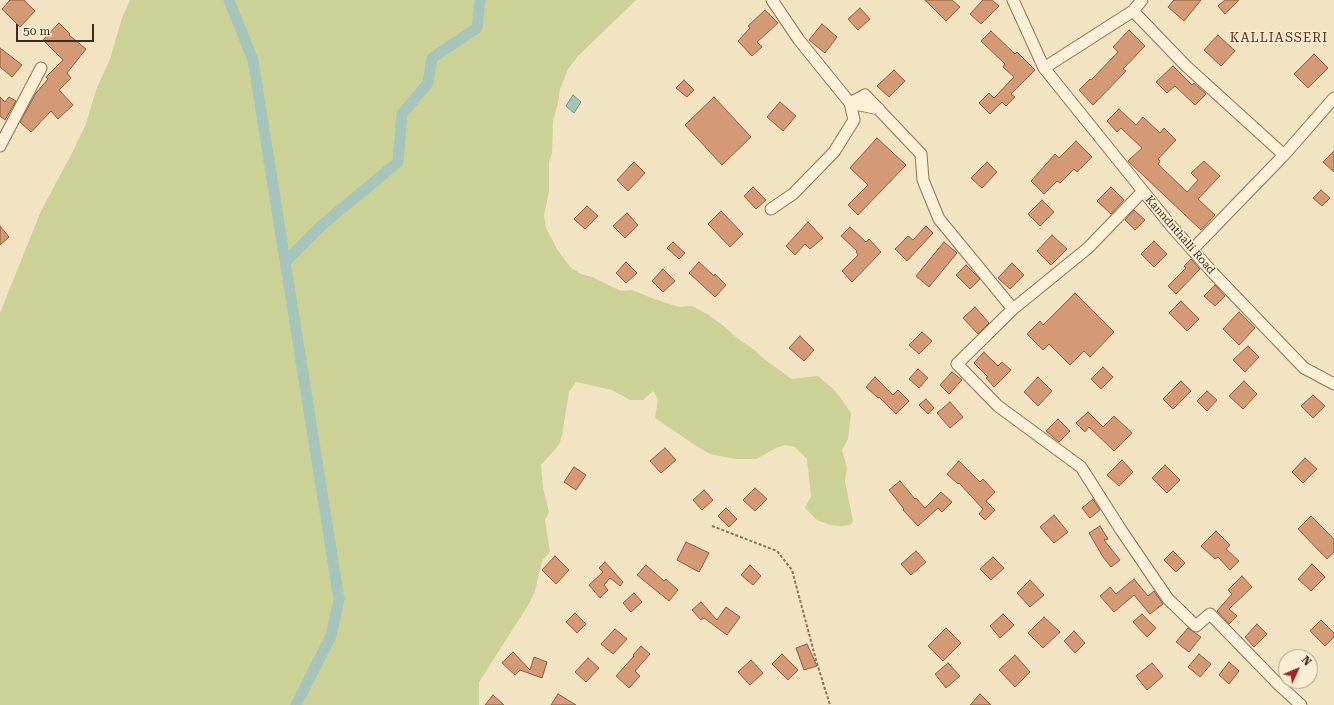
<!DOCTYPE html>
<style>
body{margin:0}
#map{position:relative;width:1334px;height:705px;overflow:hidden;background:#f2e3c3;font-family:"Roboto Serif",serif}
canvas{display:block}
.north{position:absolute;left:1278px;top:649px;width:40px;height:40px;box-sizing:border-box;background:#f9edd3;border:1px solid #aea08a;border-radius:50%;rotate:46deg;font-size:11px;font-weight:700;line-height:16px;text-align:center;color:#3d2c1d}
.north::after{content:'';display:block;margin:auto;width:14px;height:18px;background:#a32227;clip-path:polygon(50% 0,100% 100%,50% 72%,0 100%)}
.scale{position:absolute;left:16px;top:24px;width:78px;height:18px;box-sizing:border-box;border:2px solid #3d2c1d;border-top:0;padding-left:5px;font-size:12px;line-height:14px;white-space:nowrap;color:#3d2c1d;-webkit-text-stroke:3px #f9edd3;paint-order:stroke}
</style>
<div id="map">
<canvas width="1334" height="705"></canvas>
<div class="north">N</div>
<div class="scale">50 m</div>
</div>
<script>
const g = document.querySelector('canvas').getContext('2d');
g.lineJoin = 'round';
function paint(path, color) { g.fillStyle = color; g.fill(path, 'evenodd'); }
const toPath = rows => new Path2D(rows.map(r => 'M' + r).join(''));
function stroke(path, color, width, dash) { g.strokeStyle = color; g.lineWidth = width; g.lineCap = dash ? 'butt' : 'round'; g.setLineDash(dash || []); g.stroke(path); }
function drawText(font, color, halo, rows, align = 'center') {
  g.font = font + ' "Roboto Serif",serif'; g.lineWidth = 3; g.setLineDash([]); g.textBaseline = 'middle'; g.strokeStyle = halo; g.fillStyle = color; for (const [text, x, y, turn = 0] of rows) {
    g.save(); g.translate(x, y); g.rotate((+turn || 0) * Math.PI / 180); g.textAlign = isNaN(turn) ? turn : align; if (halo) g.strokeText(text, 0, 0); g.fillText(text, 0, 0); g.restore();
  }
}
paint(toPath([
 [130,0,636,0,579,55,568,69,560,89,558,103,553,121,552,153,549,162,549,191,544,216,546,228,557,249,571,268,581,274,592,277,621,291,632,290,654,299,679,307,692,306,709,315,725,327,737,338,753,349,768,362,792,379,818,376,832,388,840,397,851,413,848,439,842,450,847,468,845,481,853,521,850,525,841,526,830,525,817,520,805,508,811,496,807,459,795,447,785,445,776,448,756,459,735,459,710,454,698,447,655,418,658,399,653,391,643,400,630,400,612,390,576,382,569,392,562,435,559,445,541,465,543,488,549,512,545,520,550,552,542,561,535,591,529,604,479,682,479,705,0,705,0,313,41,211,72,153,86,124,96,90,110,59,122,18]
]), '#ccd296');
const water = toPath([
 [573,95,581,102,574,113,566,106,573,95]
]);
paint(water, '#a5c5bb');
stroke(water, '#6b9489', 1);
stroke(toPath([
 [229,0,253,60,339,599,331,636,296,705],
 [286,261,322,225,398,162,402,114,428,83,432,58,477,28,480,0]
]), '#a5c5bb', 11);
const building = toPath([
 [10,0,24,0,35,11,20,27,2,9,10,0],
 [925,0,952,0,960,7,946,21,925,0],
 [983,0,992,0,999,6,981,24,970,14,983,0],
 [1174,0,1201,0,1184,21,1168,7,1174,0],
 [1225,0,1239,0,1225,14,1218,6,1225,0],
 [860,8,870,19,858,30,848,19,860,8],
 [765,10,778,23,757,42,762,47,752,56,738,41,750,28,748,26,765,10],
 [59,23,70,34,69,35,86,49,67,73,71,78,59,90,73,105,58,119,51,111,31,132,20,122,36,93,48,79,46,77,63,60,43,40,59,23],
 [822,24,837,37,825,53,809,40,822,24],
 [1129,30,1145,46,1123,69,1126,71,1093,105,1079,90,1090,79,1091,80,1118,52,1113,47,1129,30],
 [991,31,1015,54,1017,52,1035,70,1011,94,1015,97,1006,106,1002,102,990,114,979,103,989,93,994,98,1014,77,1003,67,1005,64,981,41,991,31],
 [1218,35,1235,51,1221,66,1204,50,1218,35],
 [0,48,22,65,12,77,0,67,0,48],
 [1314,54,1328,68,1308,88,1294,74,1314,54],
 [1173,66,1192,85,1194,83,1206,94,1195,105,1175,86,1167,93,1156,82,1173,66],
 [894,70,905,81,889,97,877,86,894,70],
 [684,80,694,90,687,97,676,88,684,80],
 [0,97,5,102,9,97,16,101,5,120,0,116,0,97],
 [714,97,751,137,722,165,685,125,714,97],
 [780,102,796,116,783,131,767,117,780,102],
 [1119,109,1136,125,1143,117,1160,133,1164,128,1176,140,1158,159,1160,161,1158,164,1187,192,1198,180,1191,173,1204,161,1220,176,1198,199,1215,215,1201,230,1128,161,1142,148,1121,128,1117,132,1107,121,1119,109],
 [877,138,906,165,858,215,848,205,868,185,850,168,877,138],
 [1076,141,1092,157,1077,172,1074,169,1060,183,1057,181,1044,194,1031,181,1055,154,1059,158,1076,141],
 [1334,151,1334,172,1323,162,1334,151],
 [634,162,645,173,628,191,617,180,634,162],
 [987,162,997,172,982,188,971,178,987,162],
 [753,187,766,200,756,209,744,196,753,187],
 [1111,187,1124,200,1111,214,1097,201,1111,187],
 [1321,190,1330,198,1322,206,1313,198,1321,190],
 [1042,200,1054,212,1040,226,1028,214,1042,200],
 [587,206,598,216,585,229,574,219,587,206],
 [1134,210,1145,220,1135,230,1125,220,1134,210],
 [721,211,743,234,730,247,708,224,721,211],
 [627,213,638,225,625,238,613,226,627,213],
 [808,222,823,238,810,249,805,244,795,255,786,246,808,222],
 [0,226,9,237,0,245,0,226],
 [926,226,933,233,907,261,895,249,908,236,913,240,926,226],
 [850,227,866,242,869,239,881,252,852,282,842,271,858,255,856,252,857,251,841,236,850,227],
 [1052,235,1067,249,1051,265,1037,251,1052,235],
 [1154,241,1167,254,1154,267,1141,254,1154,241],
 [673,242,685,253,679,259,667,248,673,242],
 [944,242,957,253,929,287,916,276,944,242],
 [1191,259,1200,269,1176,294,1168,286,1186,268,1184,266,1191,259],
 [626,262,637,273,626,283,616,273,626,262],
 [699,262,714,276,715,274,726,285,715,297,689,273,699,262],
 [1012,263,1024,275,1010,289,998,278,1012,263],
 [966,265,980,279,970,289,956,275,966,265],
 [663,269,675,281,663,292,652,281,663,269],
 [1215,285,1225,296,1215,306,1204,296,1215,285],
 [1075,293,1114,332,1090,357,1084,351,1070,365,1049,344,1043,350,1027,334,1040,321,1043,325,1075,293],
 [1181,301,1199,319,1187,331,1169,313,1181,301],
 [975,307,989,323,978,334,963,318,975,307],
 [1239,312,1255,328,1239,345,1223,329,1239,312],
 [922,332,932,341,919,354,909,345,922,332],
 [800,336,814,350,804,361,789,348,800,336],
 [1248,346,1259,357,1245,372,1233,360,1248,346],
 [984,352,998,366,1002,362,1011,370,994,387,986,378,988,377,974,363,984,352],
 [1103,367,1113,377,1101,389,1091,379,1103,367],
 [918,369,928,378,919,388,909,379,918,369],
 [952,372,962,380,949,394,940,385,952,372],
 [875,377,893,395,898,390,909,401,896,414,879,397,878,398,866,387,875,377],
 [1038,377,1052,391,1038,406,1024,392,1038,377],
 [1181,381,1191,391,1173,409,1163,399,1181,381],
 [1244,381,1257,394,1243,409,1229,396,1244,381],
 [1207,391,1217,400,1207,411,1197,401,1207,391],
 [1313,395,1325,406,1313,418,1301,406,1313,395],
 [926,399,934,408,928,414,919,405,926,399],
 [950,402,963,417,950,428,937,413,950,402],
 [1088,412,1103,427,1114,416,1132,433,1114,451,1089,427,1085,432,1076,423,1088,412],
 [1058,419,1070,431,1059,442,1046,431,1058,419],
 [665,448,676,460,661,473,650,461,665,448],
 [1305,458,1317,469,1303,483,1292,472,1305,458],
 [1122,460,1133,472,1119,486,1107,475,1122,460],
 [959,461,980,482,983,479,995,492,986,501,995,510,985,520,979,514,983,509,959,483,958,484,947,474,959,461],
 [1165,465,1180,480,1167,493,1152,478,1165,465],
 [574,467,586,475,576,490,564,482,574,467],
 [900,481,915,499,916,498,925,508,941,492,952,502,942,512,938,508,918,526,903,510,904,509,889,490,900,481],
 [755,488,767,499,755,511,743,500,755,488],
 [704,490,713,500,702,510,693,500,704,490],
 [1093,499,1100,510,1090,518,1082,508,1093,499],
 [726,508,737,519,729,527,718,516,726,508],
 [1054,515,1068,532,1054,543,1040,527,1054,515],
 [1311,516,1334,539,1334,552,1327,559,1298,529,1311,516],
 [1100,526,1108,539,1104,540,1120,560,1111,567,1103,557,1089,533,1100,526],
 [1216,531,1230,545,1226,549,1239,561,1230,570,1218,557,1215,559,1201,546,1216,531],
 [686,542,709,553,699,572,677,560,686,542],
 [916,551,926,562,911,575,901,564,916,551],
 [1173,551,1185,563,1176,572,1164,560,1173,551],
 [555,556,569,570,556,584,542,570,555,556],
 [993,557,1004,568,991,580,980,569,993,557],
 [605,562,623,582,620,586,610,578,604,585,608,590,600,598,589,585,603,572,599,568,605,562],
 [1312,564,1325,577,1311,591,1298,579,1312,564],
 [646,565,664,581,666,579,678,590,669,601,637,575,646,565],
 [750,565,761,576,753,585,741,575,750,565],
 [1242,576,1252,587,1229,609,1237,616,1229,624,1217,611,1232,594,1228,590,1242,576],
 [1134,579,1148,596,1154,591,1163,604,1150,614,1134,595,1114,612,1100,596,1110,587,1116,594,1134,579],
 [1030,580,1044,595,1030,607,1017,593,1030,580],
 [634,593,642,602,631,612,623,603,634,593],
 [701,602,717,620,726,607,740,617,727,635,704,618,701,620,692,610,701,602],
 [575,613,586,624,577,633,566,622,575,613],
 [1003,614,1014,625,1000,638,990,626,1003,614],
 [1142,614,1156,628,1147,637,1133,622,1142,614],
 [1044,617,1060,632,1043,648,1028,633,1044,617],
 [1321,620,1334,633,1334,637,1325,646,1310,631,1321,620],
 [1257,624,1267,634,1254,647,1245,637,1257,624],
 [946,628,961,643,943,661,928,646,946,628],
 [1188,628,1201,637,1189,652,1176,642,1188,628],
 [615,629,627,639,613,654,601,644,615,629],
 [1074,631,1085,643,1075,653,1064,641,1074,631],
 [807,644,817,666,804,670,796,648,807,644],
 [641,646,650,654,635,671,640,676,629,688,616,676,634,656,633,655,641,646],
 [513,652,530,670,534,657,547,662,542,678,520,670,515,675,502,663,513,652],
 [782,654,798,670,788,680,772,664,782,654],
 [1199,654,1211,664,1200,677,1188,667,1199,654],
 [1015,655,1030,672,1015,687,999,670,1015,655],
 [588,658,599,668,586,682,575,672,588,658],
 [751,660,763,673,750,685,738,672,751,660],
 [1229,662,1239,671,1229,684,1219,675,1229,662],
 [948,663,960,676,946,688,935,674,948,663],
 [1152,663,1163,676,1147,690,1136,676,1152,663],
 [558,694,576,705,551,705,558,694],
 [980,694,991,705,970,705,980,694],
 [493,695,504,705,485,705,493,695]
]);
paint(building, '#d49a75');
stroke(building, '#905a3b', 1);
const street = toPath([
 [772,0,799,40,850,103,865,95,921,154,923,180,939,219,1013,309,957,364,998,406,1081,467,1121,530,1168,599,1196,626,1210,614,1279,685,1301,705],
 [1013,0,1044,68,1133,11,1186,66,1284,155,1334,98],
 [1133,11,1142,0],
 [1044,68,1172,227,1213,273,1304,368,1334,384],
 [0,146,41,68],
 [771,209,793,194,834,152,854,120,850,103,879,109],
 [1192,250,1284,155],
 [1013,309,1088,248,1143,191]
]);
stroke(street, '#8e7358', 13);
stroke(toPath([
 [712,526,777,551,792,570,816,660,830,705]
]), '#8e7358', 2, [3, 2]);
stroke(street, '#fcf0d7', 11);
drawText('11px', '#3d2c1d', '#f9edd3', [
 ["Kanndnthalli Road",1180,235,49]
]);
g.letterSpacing = '1px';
drawText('13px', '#6e2818', '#f9edd3', [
 ["KALLIASSERI",1279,38]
]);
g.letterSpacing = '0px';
</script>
